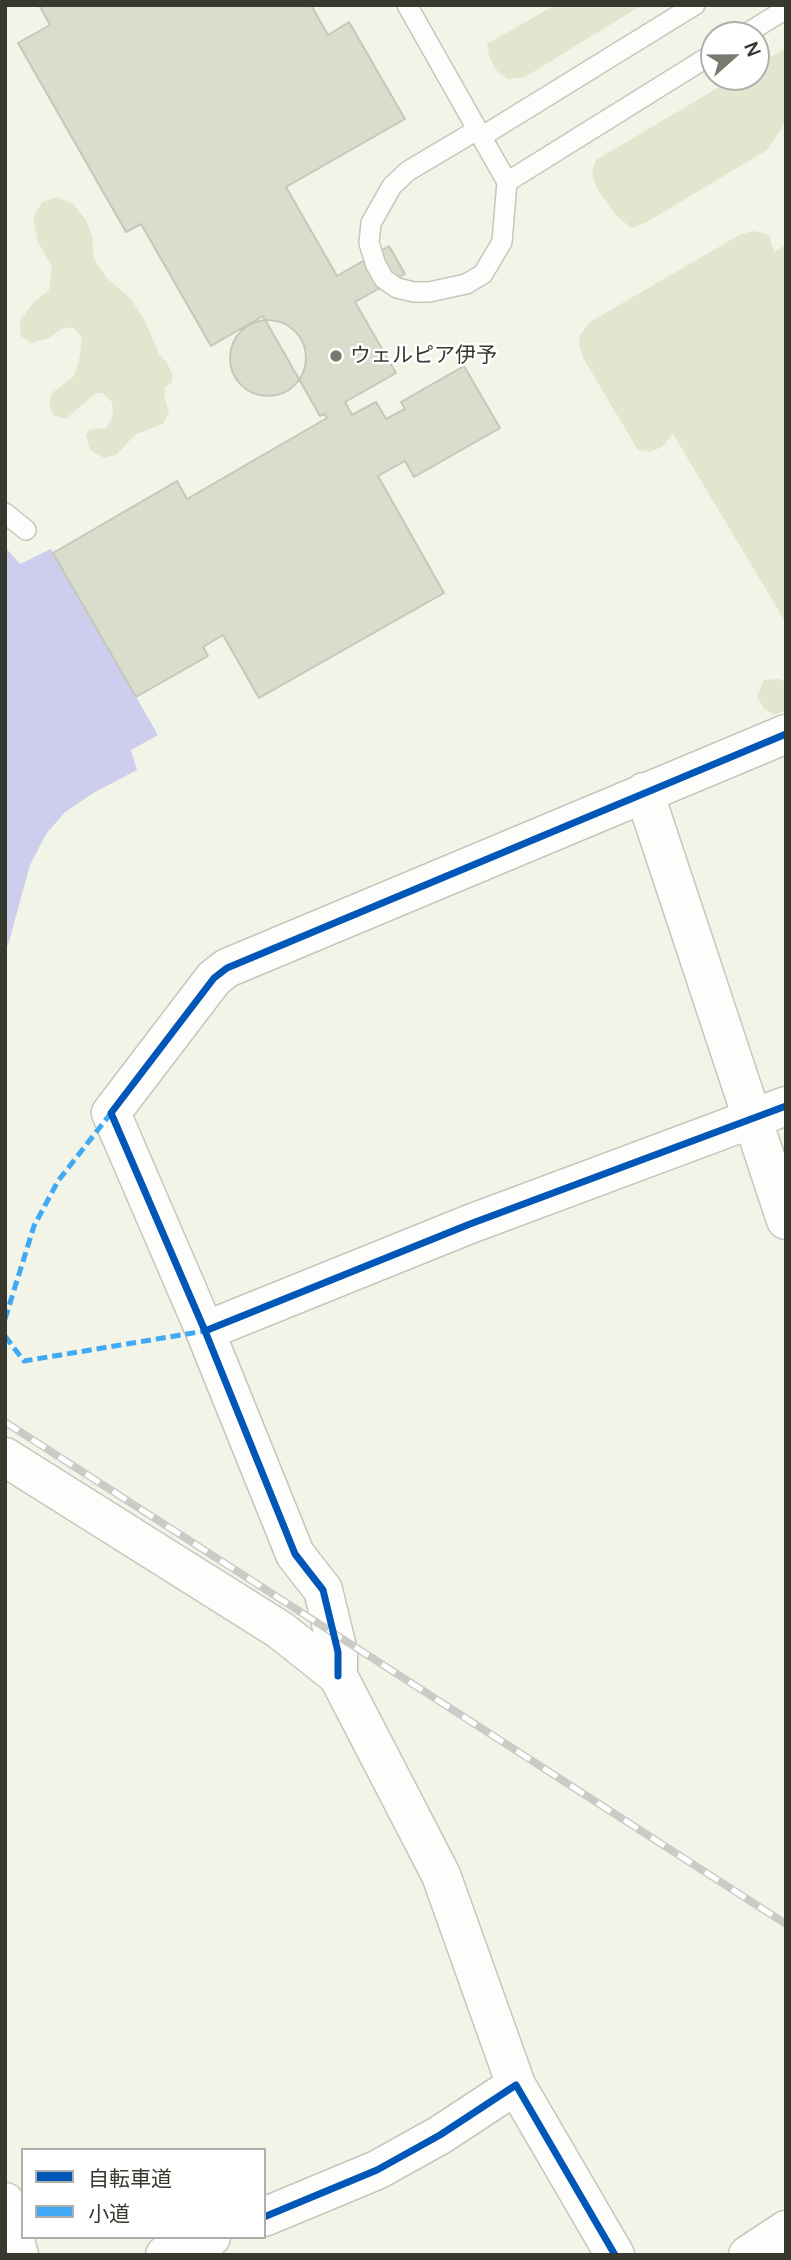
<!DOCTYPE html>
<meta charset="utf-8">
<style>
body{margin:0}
#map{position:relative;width:791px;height:2260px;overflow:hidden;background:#f2f4e7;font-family:Manrope,"Noto Sans JP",sans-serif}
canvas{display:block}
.frame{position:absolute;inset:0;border:7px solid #37382e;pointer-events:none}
.legend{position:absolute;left:21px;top:2148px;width:245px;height:91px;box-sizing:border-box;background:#fff;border:2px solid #afafab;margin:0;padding:9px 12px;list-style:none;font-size:21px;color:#37382e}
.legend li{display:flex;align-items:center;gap:14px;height:35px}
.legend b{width:35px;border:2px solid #afafab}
.north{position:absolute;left:700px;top:21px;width:70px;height:70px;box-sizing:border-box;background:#fff;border:2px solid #afafab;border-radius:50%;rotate:69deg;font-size:19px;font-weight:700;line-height:28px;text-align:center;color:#37382e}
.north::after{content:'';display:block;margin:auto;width:24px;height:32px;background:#787a6f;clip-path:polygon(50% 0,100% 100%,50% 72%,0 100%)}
</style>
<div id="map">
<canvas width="791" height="2260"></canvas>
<div class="frame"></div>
<ul class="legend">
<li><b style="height:9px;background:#0057b8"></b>自転車道</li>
<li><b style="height:9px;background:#3fa9f5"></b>小道</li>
</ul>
<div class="north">N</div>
</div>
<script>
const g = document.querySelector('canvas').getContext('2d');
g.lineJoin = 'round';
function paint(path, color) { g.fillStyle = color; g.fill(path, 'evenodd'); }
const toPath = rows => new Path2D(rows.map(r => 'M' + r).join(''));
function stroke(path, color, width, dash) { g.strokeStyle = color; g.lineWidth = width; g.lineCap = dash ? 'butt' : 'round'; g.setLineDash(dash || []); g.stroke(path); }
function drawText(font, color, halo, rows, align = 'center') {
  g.font = font + ' Manrope,"Noto Sans JP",sans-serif'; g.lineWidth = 5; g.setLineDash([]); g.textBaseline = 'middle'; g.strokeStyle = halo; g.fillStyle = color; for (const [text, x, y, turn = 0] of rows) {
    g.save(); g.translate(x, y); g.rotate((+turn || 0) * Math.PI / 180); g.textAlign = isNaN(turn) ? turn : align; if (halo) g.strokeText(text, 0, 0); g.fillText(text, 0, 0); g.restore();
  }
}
paint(toPath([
 [555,5,642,5,525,77,508,79,496,70,489,56,487,44],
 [786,48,786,122,767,150,647,222,631,228,616,215,596,187,592,172,596,160,736,77,756,77,756,65],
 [58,197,73,204,86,220,92,236,94,259,107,278,130,298,144,319,159,354,167,363,172,373,172,382,165,387,164,397,169,411,163,424,136,434,116,455,104,458,90,450,86,436,89,430,106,428,113,416,112,402,102,393,96,393,66,419,53,415,49,404,52,393,74,376,80,356,82,338,73,327,61,329,49,338,31,343,21,336,20,320,34,302,49,290,52,267,38,242,33,217,42,202],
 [754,231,769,235,774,252,786,245,786,623,673,434,662,447,650,452,638,450,583,358,579,345,580,335,590,322,741,234],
 [779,679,786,682,786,710,775,715,764,709,757,696,764,680]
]), '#e3e6ce');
paint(toPath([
 [5,547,20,564,51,549,158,735,131,750,137,770,95,792,65,812,46,834,30,865,8,945,5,946]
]), '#cdcdee');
const building = toPath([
 [39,5,311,5,328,35,349,22,405,119,286,187,337,276,389,246,405,274,355,302,396,373,345,402,352,415,376,402,386,419,405,409,401,402,464,366,500,428,414,477,405,461,378,476,444,593,259,698,223,635,203,647,208,656,136,697,53,553,177,481,187,499,327,418,325,414,320,416,263,316,211,346,141,224,126,232,18,43,50,25,39,5],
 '230 358a38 38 0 1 1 76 0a38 38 0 1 1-76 0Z'
]);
paint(building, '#dadccc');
stroke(building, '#c5c7bd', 2);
const service = toPath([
 [407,5,507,182,502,242,483,274,466,284,429,292,414,292,397,288,384,279,376,265,369,243,371,223,392,186,408,171,477,130],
 [744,35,786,9],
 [481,137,695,5],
 [507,182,714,53],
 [5,513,26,530]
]);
const minor = toPath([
 [644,792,786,1220],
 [205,1331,470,1224,786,1106],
 [5,1457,280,1630,338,1676,441,1875,516,2085],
 [338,1676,338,1652,323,1590,295,1554,205,1331,111,1113,214,978,227,968,786,734],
 [5,2202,19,2255],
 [264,2217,377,2170,440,2135,516,2085,615,2255],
 [165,2255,211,2237],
 [748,2255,786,2230]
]);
stroke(service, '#c5c7bd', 22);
stroke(minor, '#c5c7bd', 41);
stroke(service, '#fdfdfb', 19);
stroke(minor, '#fdfdfb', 38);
const rail = toPath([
 [5,1422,786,1924]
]);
stroke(rail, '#cacac7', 8);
stroke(rail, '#fff', 5, [16]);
stroke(toPath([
 [5,1319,34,1226,58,1181,111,1113],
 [5,1336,24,1361,205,1331]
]), '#3fa9f5', 5, [10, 5]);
stroke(toPath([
 [205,1331,470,1224,786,1106],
 [338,1676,338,1652,323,1590,295,1554,205,1331,111,1113,214,978,227,968,786,734],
 [264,2217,377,2170,440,2135,516,2085,615,2255]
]), '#0057b8', 7);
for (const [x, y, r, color] of [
 [336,356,7,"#787a6f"]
]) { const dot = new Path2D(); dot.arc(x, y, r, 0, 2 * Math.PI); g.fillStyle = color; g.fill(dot); stroke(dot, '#fff', 2.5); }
drawText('21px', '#37382e', '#fff', [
 ["ウェルピア伊予",350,356]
], 'left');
</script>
